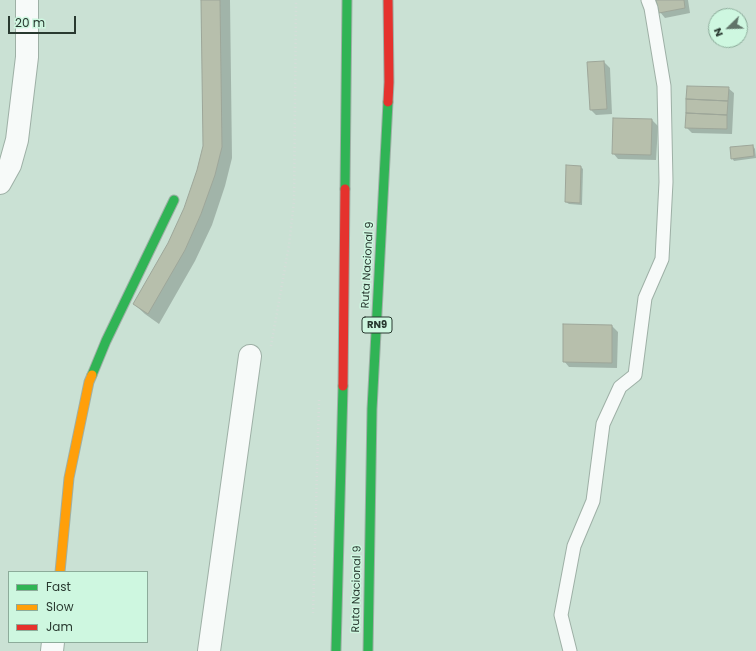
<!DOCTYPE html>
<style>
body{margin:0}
#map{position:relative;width:756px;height:651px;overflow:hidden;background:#cae1d4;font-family:Poppins,sans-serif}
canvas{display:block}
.legend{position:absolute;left:8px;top:571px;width:140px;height:72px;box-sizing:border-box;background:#cef7e0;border:1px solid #8cab9a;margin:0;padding:5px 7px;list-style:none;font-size:12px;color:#293930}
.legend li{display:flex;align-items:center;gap:8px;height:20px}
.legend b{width:20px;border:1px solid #8cab9a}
.north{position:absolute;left:708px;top:8px;width:40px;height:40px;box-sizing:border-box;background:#cef7e0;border:1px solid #8cab9a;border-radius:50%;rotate:247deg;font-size:11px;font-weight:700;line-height:16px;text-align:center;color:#293930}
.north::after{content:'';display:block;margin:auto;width:14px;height:18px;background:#617469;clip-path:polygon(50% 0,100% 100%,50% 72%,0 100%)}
.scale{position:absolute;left:8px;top:16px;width:68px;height:18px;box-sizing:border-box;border:2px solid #293930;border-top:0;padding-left:5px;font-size:12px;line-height:14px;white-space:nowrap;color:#293930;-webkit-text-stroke:3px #cef7e0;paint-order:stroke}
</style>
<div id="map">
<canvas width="756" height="651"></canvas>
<ul class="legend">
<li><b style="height:5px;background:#30b455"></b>Fast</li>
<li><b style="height:5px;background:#ff9f0a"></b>Slow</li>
<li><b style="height:5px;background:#e5322d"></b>Jam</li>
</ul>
<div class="north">N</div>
<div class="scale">20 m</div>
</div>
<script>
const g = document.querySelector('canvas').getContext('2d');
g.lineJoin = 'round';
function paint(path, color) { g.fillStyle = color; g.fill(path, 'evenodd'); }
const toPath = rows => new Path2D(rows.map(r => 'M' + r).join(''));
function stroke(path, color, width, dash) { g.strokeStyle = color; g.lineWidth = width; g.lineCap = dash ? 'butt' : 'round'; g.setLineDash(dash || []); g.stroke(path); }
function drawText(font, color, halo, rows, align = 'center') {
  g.font = font + ' Poppins,sans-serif'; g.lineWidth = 3; g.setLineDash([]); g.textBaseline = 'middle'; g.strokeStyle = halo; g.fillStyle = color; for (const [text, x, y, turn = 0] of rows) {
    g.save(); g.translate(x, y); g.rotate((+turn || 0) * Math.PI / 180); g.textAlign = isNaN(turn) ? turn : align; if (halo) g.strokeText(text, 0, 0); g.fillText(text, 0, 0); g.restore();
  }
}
paint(toPath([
 [201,0,230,0,232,158,225,186,212,225,195,261,159,324,145,314,134,304,169,243,185,208,198,171,204,146],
 [657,0,688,0,690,13,665,18,660,12],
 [604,62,610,68,612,114,596,115,590,109],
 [728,88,734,93,732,134,692,133,686,127],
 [652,120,658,126,656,160,618,159,613,153],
 [753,146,755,149,756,158,734,161,732,158],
 [581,167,583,169,582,205,569,204,566,202],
 [612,326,618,332,617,368,569,367,564,361]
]), '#0003');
const building = toPath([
 [201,0,220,0,222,147,215,175,201,214,185,250,148,314,133,304,168,243,184,208,197,170,203,146,201,0],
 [656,0,684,0,685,8,659,13,656,0],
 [604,61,607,109,590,110,587,62,604,61],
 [687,86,729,87,728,101,686,99,687,86],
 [686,99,728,101,727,115,686,113,686,99],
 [686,113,727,115,727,129,685,128,686,113],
 [613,118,652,119,651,155,612,154,613,118],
 [753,145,754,156,731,159,730,147,753,145],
 [566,165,581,166,580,203,565,202,566,165],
 [563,324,612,325,612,363,563,362,563,324]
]);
paint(building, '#b7bfac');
stroke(building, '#9da699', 1);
const lane = toPath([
 [570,651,561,615,574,546,593,501,603,424,620,387,635,375,645,298,662,259,666,182,664,86,651,8,648,0]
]);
const street = toPath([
 [0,183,10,165,17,140,27,57,27,0],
 [52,651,53,642],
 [209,651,250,356]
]);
const fast = toPath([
 [345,189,347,0],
 [92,375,106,341,174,200],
 [336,651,343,386],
 [368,651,372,409,388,102]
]);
const slow = toPath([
 [60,572,69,478,89,382,92,375]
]);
const jam = toPath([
 [388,102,389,82,388,0],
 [343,386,345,189]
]);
stroke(lane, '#9eb0a6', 15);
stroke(street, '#9eb0a6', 24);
stroke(fast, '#9eb0a6', 11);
stroke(slow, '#9eb0a6', 11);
stroke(jam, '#9eb0a6', 11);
stroke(toPath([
 [271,346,289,245,294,201,296,0],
 [313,613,319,400]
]), '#d6ddd9', 2.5, [1, 3]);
stroke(lane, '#f7faf9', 13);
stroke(street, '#f7faf9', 22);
stroke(fast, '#30b455', 9);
stroke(slow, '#ff9f0a', 9);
stroke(jam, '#e5322d', 9);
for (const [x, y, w] of [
 [377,325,30]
]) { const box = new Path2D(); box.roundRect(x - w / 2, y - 8, w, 16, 3); g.fillStyle = '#cef7e0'; g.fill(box); stroke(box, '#293930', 1); }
drawText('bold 10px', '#293930', null, [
 ["RN9",377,325]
]);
drawText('11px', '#293930', '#cef7e0', [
 ["Ruta Nacional 9",368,265,-87],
 ["Ruta Nacional 9",357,589,-89]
]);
</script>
